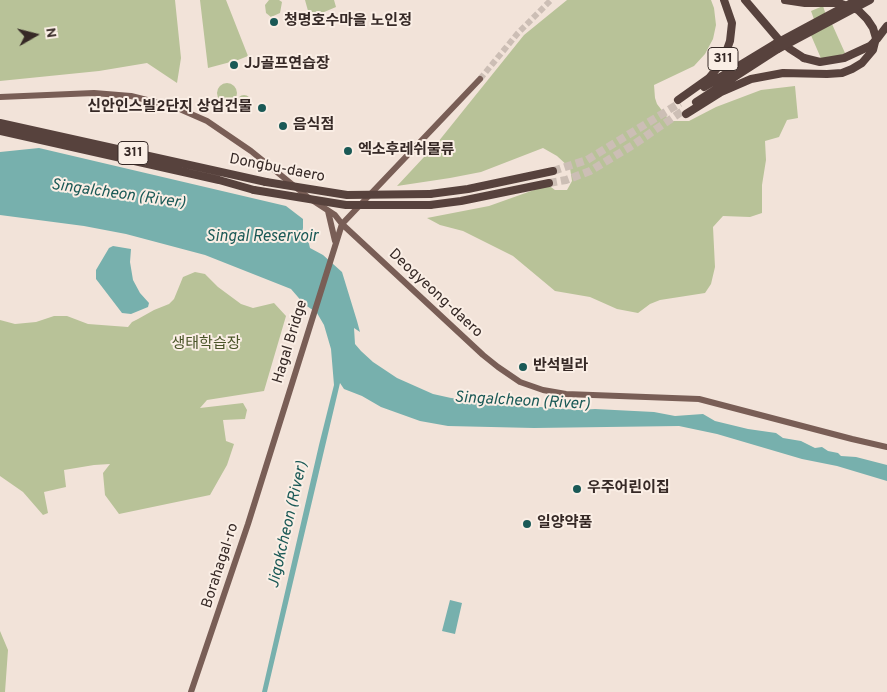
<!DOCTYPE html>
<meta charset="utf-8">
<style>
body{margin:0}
#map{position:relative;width:887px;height:692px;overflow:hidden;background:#f2e3d9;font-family:Overpass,sans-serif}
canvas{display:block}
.north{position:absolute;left:10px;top:10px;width:50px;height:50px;-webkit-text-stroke:4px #faeee5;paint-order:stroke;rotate:82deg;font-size:14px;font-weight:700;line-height:20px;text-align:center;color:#362926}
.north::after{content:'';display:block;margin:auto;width:18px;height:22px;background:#362926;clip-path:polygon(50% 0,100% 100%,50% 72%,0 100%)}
</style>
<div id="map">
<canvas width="887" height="692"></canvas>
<div class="north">N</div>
</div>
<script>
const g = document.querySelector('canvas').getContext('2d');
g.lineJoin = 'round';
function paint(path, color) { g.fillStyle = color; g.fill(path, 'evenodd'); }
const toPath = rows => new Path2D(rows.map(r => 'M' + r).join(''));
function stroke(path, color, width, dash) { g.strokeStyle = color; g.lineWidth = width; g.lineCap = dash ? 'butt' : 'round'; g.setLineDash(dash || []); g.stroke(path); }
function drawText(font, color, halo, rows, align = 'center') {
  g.font = font + ' Overpass,"Noto Sans KR",sans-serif'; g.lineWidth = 4; g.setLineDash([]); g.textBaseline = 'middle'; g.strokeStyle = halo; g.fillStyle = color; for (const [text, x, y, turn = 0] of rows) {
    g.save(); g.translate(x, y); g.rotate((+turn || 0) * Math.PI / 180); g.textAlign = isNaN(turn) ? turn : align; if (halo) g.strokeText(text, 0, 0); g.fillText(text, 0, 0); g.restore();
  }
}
paint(toPath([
 [0,0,175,0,181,58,177,83,147,63,99,71,0,81],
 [200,0,226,0,248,56,238,60,208,68],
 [269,0,279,0,282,2,280,13,271,17,266,13,265,5],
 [305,0,334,0,336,7,310,18],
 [567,0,711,0,714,8,716,25,713,39,705,54,694,66,654,85,655,98,657,104,670,121,689,121,716,107,761,90,795,86,798,118,787,120,779,137,765,141,766,160,762,185,762,213,750,217,723,216,713,227,715,267,711,284,705,293,660,300,650,304,638,313,617,309,590,297,555,291,513,256,463,231,440,225,427,218,489,206,548,185,555,190,567,190,572,181,570,168,557,156,543,148,481,172,450,178,397,186,438,142,524,35],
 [823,6,827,18,815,22,811,11],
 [832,24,845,53,823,63,810,33],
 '217 93a10 10 0 1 1 20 0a10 10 0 1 1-20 0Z',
 '237 102a7 7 0 1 1 14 0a7 7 0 1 1-14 0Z',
 [195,272,205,274,218,287,241,304,253,308,274,303,286,316,264,391,207,400,200,408,243,403,247,410,245,419,223,420,226,441,234,444,227,465,210,495,119,514,105,495,103,473,110,464,94,465,64,470,66,487,44,492,48,513,43,515,23,492,0,476,0,320,15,324,36,322,54,316,67,316,88,324,128,327,132,322,138,319,154,310,169,304,174,299,183,277],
 [0,631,8,650,5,692,0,692]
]), '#b8c298');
paint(toPath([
 [39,148,286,206,303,219,303,228,301,237,308,240,310,248,323,255,342,272,357,321,360,332,354,328,355,344,361,351,373,362,397,378,433,394,451,398,507,403,531,408,540,407,579,410,595,409,654,412,675,416,703,414,715,421,748,429,776,433,783,438,801,441,815,448,822,447,828,451,838,453,841,456,856,457,887,465,887,481,837,466,802,459,717,434,679,426,534,428,448,426,420,421,381,407,362,396,344,389,340,383,267,692,262,692,319,445,334,385,331,349,324,325,317,313,304,304,291,289,205,255,126,234,84,226,0,215,0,152],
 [113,246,131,249,130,262,133,280,140,293,149,303,148,307,131,314,122,313,96,279,96,270,109,248],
 [450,600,462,603,455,634,442,631]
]), '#77b0ad');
stroke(toPath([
 [480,79,518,33,551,0]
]), '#ccbeb5', 6, [6, 3]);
stroke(toPath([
 [553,171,587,160,680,103],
 [549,183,566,180,590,171,633,145,684,110]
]), '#ccbeb5', 8, [8, 4]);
stroke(toPath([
 [0,97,94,93,131,96,175,107,207,121,251,151,309,198,335,215,342,224,483,355,498,367,520,382,543,390,566,394,699,399,852,439,887,447],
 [328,211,335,241],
 [191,692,248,524,342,224,480,79]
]), '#795e56', 6);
stroke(toPath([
 [745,0,780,41,790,49,804,58],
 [704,87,775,44],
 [678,100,709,78,719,66,725,55,730,41,732,23,724,0],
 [696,102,778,49],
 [686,114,721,92,751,79,783,73,827,74,842,73,852,69,862,63,873,50,876,38,873,28,867,19,858,10,839,3,805,3,785,0],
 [0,123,266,182],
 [0,131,219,180,254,190],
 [430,194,468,189,553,171],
 [430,205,461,201,549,183]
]), '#57423d', 8);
stroke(toPath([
 [775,44,857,0],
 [778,49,870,0],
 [804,58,820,62,844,58,870,46,877,39,887,26],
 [266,182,347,195,430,194],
 [254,190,346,205,430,205]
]), '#57423d', 8);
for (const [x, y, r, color] of [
 [274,22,5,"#1a5956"],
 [234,65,5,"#1a5956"],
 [262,108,5,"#1a5956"],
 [283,126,5,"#1a5956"],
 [348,151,5,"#1a5956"],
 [523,367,5,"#1a5956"],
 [577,489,5,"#1a5956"],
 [527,524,5,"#1a5956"]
]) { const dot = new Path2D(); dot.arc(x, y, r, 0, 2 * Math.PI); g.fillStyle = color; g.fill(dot); stroke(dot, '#faeee5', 2); }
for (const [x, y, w] of [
 [723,59,30],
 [133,153,30]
]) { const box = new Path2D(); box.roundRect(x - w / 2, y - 11.5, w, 23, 4); g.fillStyle = '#faeee5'; g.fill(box); stroke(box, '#362926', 1); }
drawText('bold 14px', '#362926', null, [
 ["311",723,59],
 ["311",133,153]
]);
drawText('bold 15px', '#362926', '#faeee5', [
 ["청명호수마을 노인정",284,22],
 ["JJ골프연습장",244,65],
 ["신안인스빌2단지 상업건물",252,108,"right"],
 ["음식점",293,126],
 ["엑소후레쉬물류",358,151],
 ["반석빌라",533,367],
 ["우주어린이집",587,489],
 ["일양약품",537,524]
], 'left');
drawText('15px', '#362926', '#faeee5', [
 ["Dongbu-daero",277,169,11],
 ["Deogyeong-daero",435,294,43],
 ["Hagal Bridge",291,342,-73],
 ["Borahagal-ro",221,566,-72]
]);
drawText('15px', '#4a5529', '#faeee5', [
 ["생태학습장",206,345]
]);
drawText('italic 16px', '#1a5956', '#faeee5', [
 ["Singalcheon (River)",118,195,8],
 ["Singal Reservoir",262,238],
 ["Singalcheon (River)",522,402,3],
 ["Jigokcheon (River)",289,525,-77]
]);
</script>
